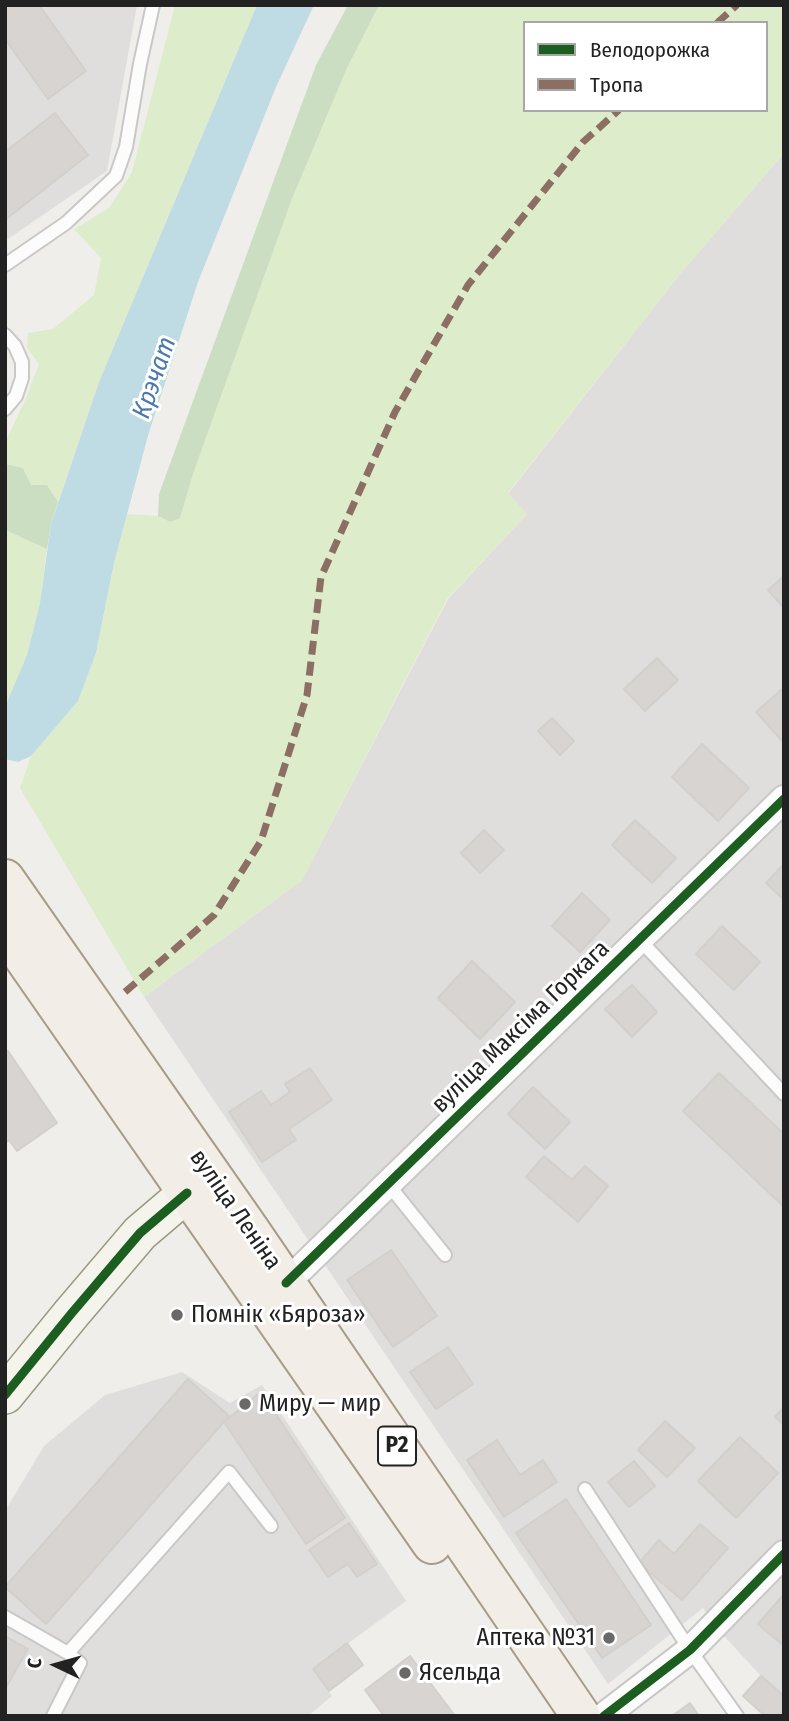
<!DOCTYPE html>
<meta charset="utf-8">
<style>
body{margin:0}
#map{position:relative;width:789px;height:1721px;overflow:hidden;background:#f0eeeb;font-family:"Fira Sans Condensed",sans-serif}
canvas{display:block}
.frame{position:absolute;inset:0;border:7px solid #222;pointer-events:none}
.legend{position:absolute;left:523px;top:21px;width:245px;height:91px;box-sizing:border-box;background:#fff;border:2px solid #a7a7a7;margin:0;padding:9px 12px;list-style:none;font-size:21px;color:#222}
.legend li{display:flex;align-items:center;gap:14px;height:35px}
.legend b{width:35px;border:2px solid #a7a7a7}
.north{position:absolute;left:21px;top:1630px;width:70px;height:70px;-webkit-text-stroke:5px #fff;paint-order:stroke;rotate:275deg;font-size:19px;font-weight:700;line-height:28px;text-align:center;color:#222}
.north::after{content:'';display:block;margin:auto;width:24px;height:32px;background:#222;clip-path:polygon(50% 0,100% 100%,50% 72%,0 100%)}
</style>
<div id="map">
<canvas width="789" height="1721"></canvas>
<div class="frame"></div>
<ul class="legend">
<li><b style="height:9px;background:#1b5e20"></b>Велодорожка</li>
<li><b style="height:9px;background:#8d6e63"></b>Тропа</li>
</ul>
<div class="north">С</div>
</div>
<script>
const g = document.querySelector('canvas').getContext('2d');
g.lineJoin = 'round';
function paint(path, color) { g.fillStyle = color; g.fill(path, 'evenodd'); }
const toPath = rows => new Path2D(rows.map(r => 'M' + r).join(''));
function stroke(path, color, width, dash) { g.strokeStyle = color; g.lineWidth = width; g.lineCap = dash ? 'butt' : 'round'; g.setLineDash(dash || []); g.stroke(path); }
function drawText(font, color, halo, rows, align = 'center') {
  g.font = font + ' "Fira Sans Condensed",sans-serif'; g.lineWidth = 6; g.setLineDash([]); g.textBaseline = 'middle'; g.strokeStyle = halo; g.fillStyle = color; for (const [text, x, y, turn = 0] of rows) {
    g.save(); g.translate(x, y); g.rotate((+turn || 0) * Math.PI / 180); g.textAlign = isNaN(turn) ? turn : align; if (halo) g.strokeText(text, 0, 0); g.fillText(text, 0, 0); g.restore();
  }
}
paint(toPath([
 [5,5,137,5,107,171,5,241],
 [784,153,784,1696,761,1676,723,1635,703,1608,608,1684,144,997,302,880,448,599,527,514,508,494,680,274],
 [182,1372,230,1403,262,1385,406,1601,313,1669,332,1696,308,1716,5,1716,5,1511,44,1446,105,1395]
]), '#dfdedc');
paint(toPath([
 [175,5,257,5,99,382,58,502,47,485,31,485,23,468,5,464,5,443,26,398,39,364,27,348,28,333,53,329,94,295,101,258,74,229,109,208,132,172],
 [379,5,784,5,784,153,680,274,508,493,527,514,447,599,302,880,144,997,20,788,31,756,78,701,96,653,114,563,127,514,158,516,170,522,180,518,194,471,292,199,347,68],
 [525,23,766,23,766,110,525,110],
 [5,530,47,549,40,603,27,655,5,707]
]), '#ddeccb');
paint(toPath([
 [348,5,379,5,347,68,292,199,194,471,180,518,170,522,158,516,159,494,316,65],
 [5,464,23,468,31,485,47,485,58,502,51,524,47,549,5,530]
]), '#cbdec1');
paint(toPath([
 [257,5,314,5,276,87,198,282,149,432,114,563,96,653,78,701,31,756,18,762,5,759,5,707,27,655,40,603,51,524,99,382]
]), '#bfdbe3');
const building = toPath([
 [5,5,39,5,86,71,48,99,5,39,5,5],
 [55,113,88,155,5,220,5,152,55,113],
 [784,576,784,608,768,590,784,576],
 [657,658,678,680,645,711,624,689,657,658],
 [781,690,784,693,784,743,756,712,781,690],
 [552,718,574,741,560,755,538,731,552,718],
 [702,744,749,788,718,821,672,777,702,744],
 [635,820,676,858,652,883,612,845,635,820],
 [484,830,504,850,480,873,461,853,484,830],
 [784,864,784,900,766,883,784,864],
 [582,893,610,920,580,952,552,926,582,893],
 [722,926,760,962,734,990,696,954,722,926],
 [472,961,515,1002,480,1039,438,998,472,961],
 [632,985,657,1012,632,1037,605,1009,632,985],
 [8,1051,57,1123,17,1151,9,1140,5,1143,5,1053,8,1051],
 [310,1068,332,1100,289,1129,296,1140,262,1162,229,1112,261,1091,271,1105,290,1092,285,1084,310,1068],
 [719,1073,784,1134,784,1207,683,1111,719,1073],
 [533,1087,570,1122,545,1149,508,1114,533,1087],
 [544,1156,572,1180,585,1166,608,1186,578,1222,526,1177,544,1156],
 [391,1250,437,1316,393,1347,347,1280,391,1250],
 [448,1347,473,1384,436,1409,410,1372,448,1347],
 [188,1379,229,1416,46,1624,5,1587,188,1379],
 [261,1392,345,1518,306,1544,224,1422,261,1392],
 [784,1407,784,1425,775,1417,784,1407],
 [665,1421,695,1448,667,1477,638,1450,665,1421],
 [740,1437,778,1473,736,1518,698,1481,740,1437],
 [497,1440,520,1475,543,1460,557,1482,504,1517,467,1460,497,1440],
 [634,1461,655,1486,629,1507,608,1482,634,1461],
 [566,1499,651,1625,602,1658,516,1533,566,1499],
 [349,1523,377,1564,357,1577,348,1564,328,1577,309,1550,349,1523],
 [700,1524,728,1548,682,1600,639,1563,659,1540,674,1554,700,1524],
 [784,1594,784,1646,758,1624,784,1594],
 [5,1636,28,1649,5,1689,5,1636],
 [347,1643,363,1665,329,1691,313,1669,347,1643],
 [410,1656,455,1716,384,1716,365,1690,410,1656],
 [761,1676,784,1696,784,1716,765,1716,743,1696,761,1676],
 [690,1703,699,1716,672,1716,690,1703]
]);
paint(building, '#d7d4d2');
stroke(building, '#d3d0cc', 2);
const lane = toPath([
 [5,265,66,223,116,176,126,147,140,64,153,5],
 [5,335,15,346,22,362,22,378,16,396,5,409],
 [639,939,784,1094],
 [388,1184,445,1255],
 [585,1489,690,1650,737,1716],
 [5,1617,68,1653],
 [53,1716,80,1663,68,1653,229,1472,271,1526]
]);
const street = toPath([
 [286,1283,784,799],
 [604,1716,690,1650,784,1554]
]);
const secondary = toPath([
 [5,1395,71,1314,140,1233,187,1193]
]);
const primary = toPath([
 [5,879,250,1230,581,1716],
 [5,931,432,1544]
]);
stroke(lane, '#c9c8c7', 16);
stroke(street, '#c9c8c7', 30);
stroke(secondary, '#999a82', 40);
stroke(primary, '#a79c86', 42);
stroke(lane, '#fdfcfc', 12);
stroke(street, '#fdfcfc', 26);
stroke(secondary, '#f4f4ed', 37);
stroke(primary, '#f3ede7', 38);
stroke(toPath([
 [717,23,737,5],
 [125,992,214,915,261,841,307,695,321,577,395,412,468,285,583,142,619,110]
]), '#8d6e63', 7, [14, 7]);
stroke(toPath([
 [286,1283,784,799],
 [5,1395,71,1314,140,1233,187,1193],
 [604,1716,690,1650,784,1554]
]), '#1b5e20', 9);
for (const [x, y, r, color] of [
 [177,1315,7,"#6a6968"],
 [245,1404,7,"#6a6968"],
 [609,1638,7,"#6a6968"],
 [405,1673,7,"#6a6968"]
]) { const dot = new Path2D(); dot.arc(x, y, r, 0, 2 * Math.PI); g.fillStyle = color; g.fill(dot); stroke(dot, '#fff', 2.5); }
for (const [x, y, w] of [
 [397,1446,38]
]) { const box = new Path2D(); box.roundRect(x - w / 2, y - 19.5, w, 39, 5); g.fillStyle = '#fff'; g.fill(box); stroke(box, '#222', 2); }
drawText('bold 23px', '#222', null, [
 ["Р2",397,1446]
]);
drawText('24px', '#222', '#fff', [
 ["вуліца Максіма Горкага",521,1027,-44],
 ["вуліца Леніна",235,1210,55]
]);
drawText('24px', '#222', '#fff', [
 ["Помнік «Бяроза»",191,1315],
 ["Миру — мир",259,1404],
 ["Аптека №31",595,1638,"right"],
 ["Ясельда",419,1673]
], 'left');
drawText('italic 26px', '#4a7aab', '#fff', [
 ["Крэчат",155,378,-71]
]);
</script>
